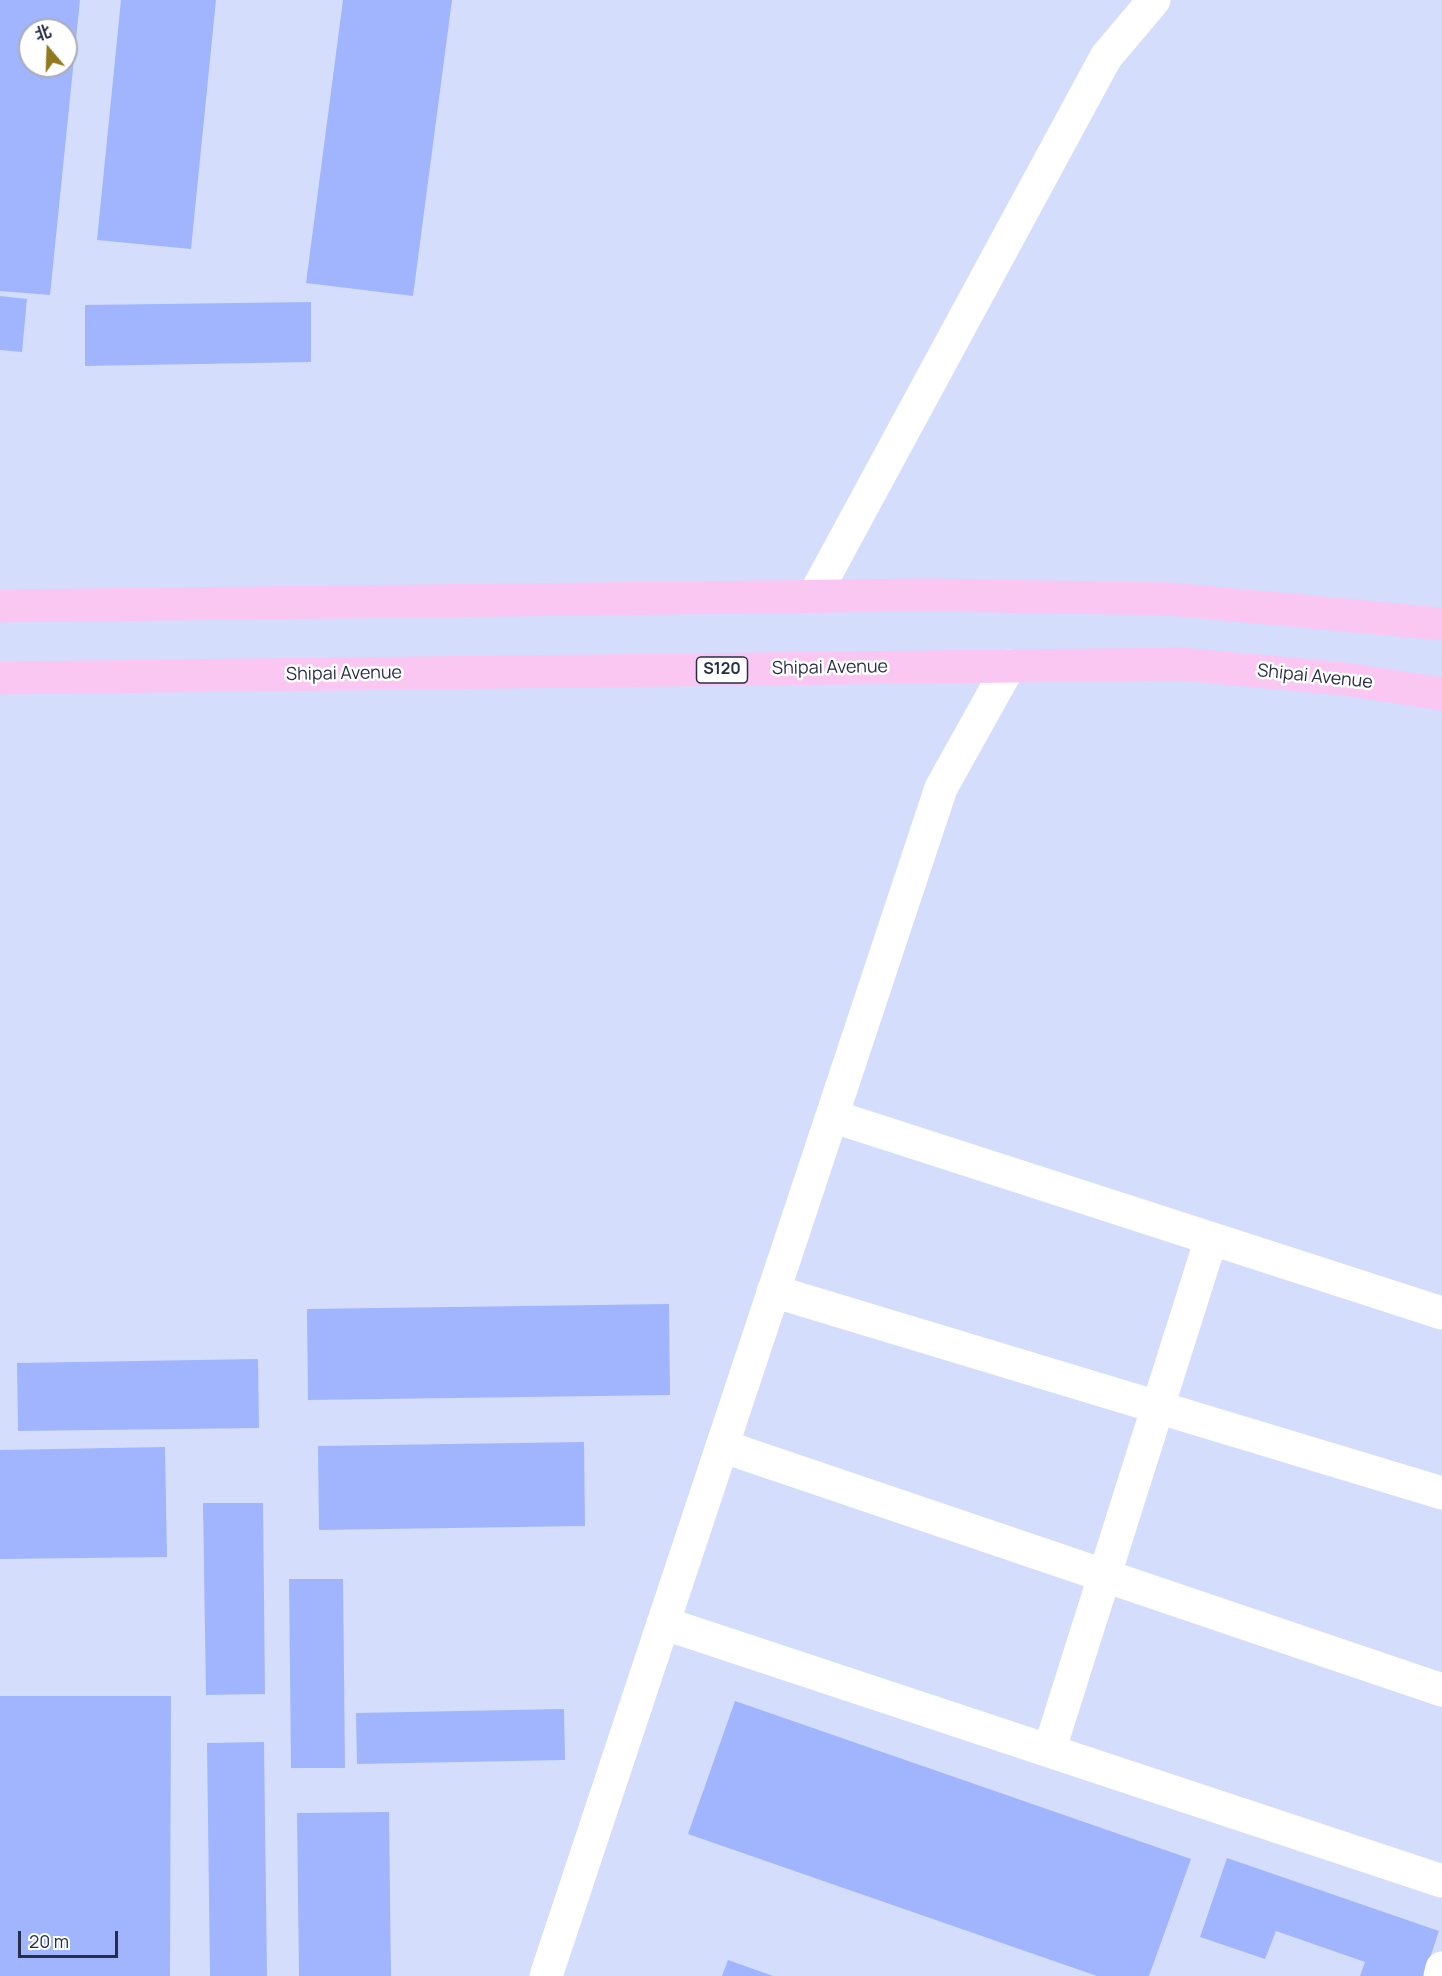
<!DOCTYPE html>
<meta charset="utf-8">
<style>
body{margin:0}
#map{position:relative;width:1442px;height:1976px;overflow:hidden;background:#d4ddfc;font-family:Manrope,"Noto Sans SC",sans-serif}
canvas{display:block}
.north{position:absolute;left:18px;top:18px;width:60px;height:60px;box-sizing:border-box;background:#fff;border:2px solid #a9abb7;border-radius:50%;rotate:341deg;font-size:16px;font-weight:700;line-height:24px;text-align:center;color:#272e4b}
.north::after{content:'';display:block;margin:auto;width:21px;height:27px;background:#92781e;clip-path:polygon(50% 0,100% 100%,50% 72%,0 100%)}
.scale{position:absolute;left:18px;top:1931px;width:100px;height:27px;box-sizing:border-box;border:3px solid #272e4b;border-top:0;padding-left:8px;font-size:18px;line-height:21px;white-space:nowrap;color:#272e4b;-webkit-text-stroke:4px #fff;paint-order:stroke}
</style>
<div id="map">
<canvas width="1442" height="1976"></canvas>
<div class="north">北</div>
<div class="scale">20 m</div>
</div>
<script>
const g = document.querySelector('canvas').getContext('2d');
g.lineJoin = 'round';
function paint(path, color) { g.fillStyle = color; g.fill(path, 'evenodd'); }
const toPath = rows => new Path2D(rows.map(r => 'M' + r).join(''));
function stroke(path, color, width, dash) { g.strokeStyle = color; g.lineWidth = width; g.lineCap = dash ? 'butt' : 'round'; g.setLineDash(dash || []); g.stroke(path); }
function drawText(font, color, halo, rows, align = 'center') {
  g.font = font + ' Manrope,sans-serif'; g.lineWidth = 5; g.setLineDash([]); g.textBaseline = 'middle'; g.strokeStyle = halo; g.fillStyle = color; for (const [text, x, y, turn = 0] of rows) {
    g.save(); g.translate(x, y); g.rotate((+turn || 0) * Math.PI / 180); g.textAlign = isNaN(turn) ? turn : align; if (halo) g.strokeText(text, 0, 0); g.fillText(text, 0, 0); g.restore();
  }
}
paint(toPath([
 [0,0,80,0,50,295,0,291],
 [30,30,66,30,66,66,30,66],
 [121,0,216,0,191,249,97,240],
 [343,0,452,0,413,296,306,283],
 [0,296,27,299,22,352,0,350],
 [311,302,311,362,85,366,85,305],
 [669,1304,670,1395,308,1400,307,1309],
 [258,1359,259,1428,18,1431,17,1363],
 [584,1442,585,1526,319,1530,318,1446],
 [165,1447,167,1557,0,1559,0,1450],
 [203,1503,263,1503,265,1694,206,1695],
 [289,1579,343,1579,345,1768,291,1768],
 [0,1696,171,1696,170,1976,0,1976],
 [735,1701,1191,1859,1149,1976,1097,1976,688,1834],
 [564,1709,565,1760,357,1764,356,1713],
 [264,1742,267,1976,210,1976,207,1743],
 [389,1812,391,1976,299,1976,297,1813],
 [1227,1858,1439,1931,1424,1976,1360,1976,1365,1962,1276,1931,1265,1959,1200,1937],
 [728,1960,773,1976,722,1976]
]), '#a1b5ff');
stroke(toPath([
 [814,596,1106,57,1154,0],
 [832,1116,1442,1313],
 [773,1291,1442,1493],
 [722,1446,1442,1690],
 [663,1623,1442,1881],
 [1049,1751,1211,1239],
 [546,1976,941,788,1009,666],
 [1440,1976,1442,1968]
]), '#fff', 33);
stroke(toPath([
 [0,606,927,595,1170,599,1442,624],
 [0,678,1180,664,1345,679,1442,694]
]), '#f9c7f1', 33);
for (const [x, y, w] of [
 [722,670,51]
]) { const box = new Path2D(); box.roundRect(x - w / 2, y - 13, w, 26, 4.5); g.fillStyle = '#fff'; g.fill(box); stroke(box, '#272e4b', 1.5); }
drawText('bold 16px', '#272e4b', null, [
 ["S120",722,670]
]);
drawText('18px', '#272e4b', '#fff', [
 ["Shipai Avenue",830,668,-1],
 ["Shipai Avenue",344,674,-1],
 ["Shipai Avenue",1315,677,6]
]);
</script>
